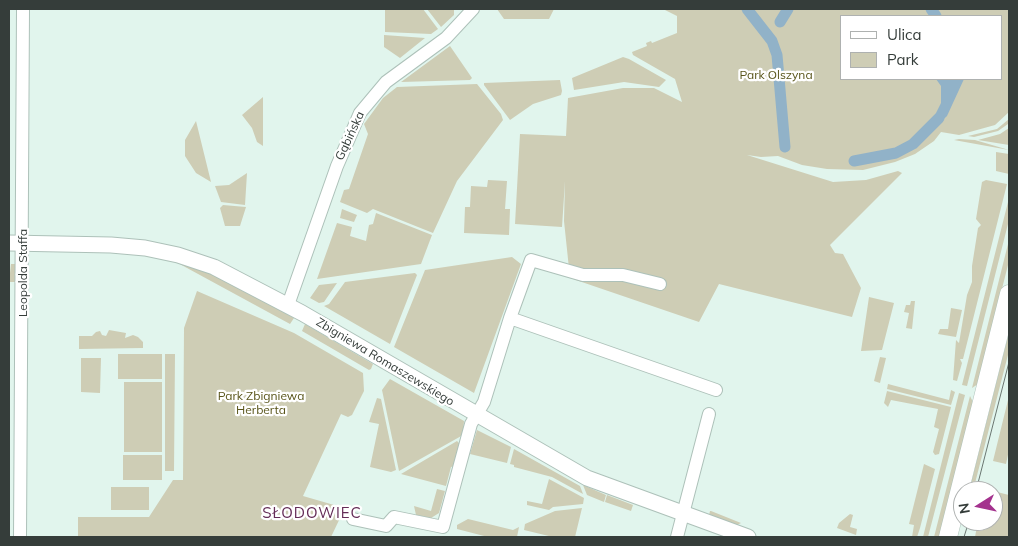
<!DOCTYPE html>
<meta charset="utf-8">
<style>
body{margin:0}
#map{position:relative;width:1018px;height:546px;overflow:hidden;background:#e1f5ed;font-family:Mulish,sans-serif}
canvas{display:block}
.frame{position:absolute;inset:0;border:10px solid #353d3a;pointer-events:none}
.legend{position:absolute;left:840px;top:15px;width:162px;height:65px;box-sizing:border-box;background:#fff;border:1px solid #aeb1b0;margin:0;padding:6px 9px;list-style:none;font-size:15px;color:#353d3a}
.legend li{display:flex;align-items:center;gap:10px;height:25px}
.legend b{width:25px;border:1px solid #aeb1b0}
.north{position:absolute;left:953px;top:481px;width:50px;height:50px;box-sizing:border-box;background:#fff;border:1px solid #aeb1b0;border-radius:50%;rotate:260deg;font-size:14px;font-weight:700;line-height:20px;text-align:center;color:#353d3a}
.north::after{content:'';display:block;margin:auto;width:18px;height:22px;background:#a4328e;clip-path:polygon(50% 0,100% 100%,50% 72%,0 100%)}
</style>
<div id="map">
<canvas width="1018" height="546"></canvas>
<div class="frame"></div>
<ul class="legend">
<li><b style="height:6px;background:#fff"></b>Ulica</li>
<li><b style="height:14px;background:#cecdb5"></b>Park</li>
</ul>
<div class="north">N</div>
</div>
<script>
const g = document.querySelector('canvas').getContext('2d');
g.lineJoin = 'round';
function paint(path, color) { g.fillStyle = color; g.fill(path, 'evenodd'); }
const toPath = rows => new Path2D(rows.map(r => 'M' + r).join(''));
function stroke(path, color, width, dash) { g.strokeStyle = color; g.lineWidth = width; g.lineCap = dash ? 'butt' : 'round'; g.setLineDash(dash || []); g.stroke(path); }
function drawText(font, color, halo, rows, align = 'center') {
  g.font = font + ' Mulish,sans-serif'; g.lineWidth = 4.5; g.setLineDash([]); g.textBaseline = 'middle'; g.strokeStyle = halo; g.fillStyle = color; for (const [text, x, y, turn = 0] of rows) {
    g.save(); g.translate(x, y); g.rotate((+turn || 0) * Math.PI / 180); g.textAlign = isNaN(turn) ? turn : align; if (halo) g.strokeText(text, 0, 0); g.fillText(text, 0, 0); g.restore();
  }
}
paint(toPath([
 [385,9,423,9,438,29,431,34,385,32],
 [427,9,454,9,454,15,441,27],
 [497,9,554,9,549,19,504,19],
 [663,9,1009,9,1009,112,995,125,959,135,941,132,934,141,915,154,895,162,863,170,827,169,802,165,778,156,761,157,747,155,833,182,866,180,898,171,902,173,830,245,835,253,843,254,861,288,852,317,719,284,699,322,570,278,564,221,565,181,562,227,515,224,520,134,566,136,568,98,623,88,654,88,682,102,675,79,633,55,632,52,647,46,646,43,651,41,652,43,677,33,677,16],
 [842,16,1002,16,1002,79,842,79],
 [384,35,425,38,400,58,384,47],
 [450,46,472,78,470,80,401,82],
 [623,57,629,59,666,80,659,87,624,82,574,90,572,78],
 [560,80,562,91,561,95,533,104,510,120,484,85,484,83],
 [477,84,501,114,503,120,457,181,433,233,373,209,367,213,340,202,344,190,349,189,368,134,364,124,383,98,397,87],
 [263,97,263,146,257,142,252,128,242,115],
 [1009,119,1008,124,998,131,974,137,968,136,997,129],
 [196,121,211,182,196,173,185,156,185,140],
 [1009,128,1009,145,978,140,1000,134],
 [959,139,975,140,1009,150,954,140],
 [996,152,1009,154,1009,174,996,171],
 [247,173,245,205,221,202,215,186,229,185],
 [488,180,507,181,505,209,510,209,509,235,464,233,465,207,470,207,471,186,487,187],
 [986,180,1007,184,963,359,960,359,962,363,957,381,953,380,956,340,959,343,967,295,972,282,972,266,978,228,981,225,976,219,982,182],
 [1009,198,1009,220,967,386,962,385],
 [223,205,246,207,240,226,225,226,220,208],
 [342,209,357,215,354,222,340,218],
 [376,213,432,235,421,264,317,279,337,223,352,227,350,236,366,241,369,225,373,224],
 [1009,240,1009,261,978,384,972,388],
 [512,257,521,264,474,393,394,347,425,270],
 [176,262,201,269,238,286,294,318,290,324],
 [11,264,17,264,17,282,9,282],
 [415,273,417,275,390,344,324,306,329,304,345,282],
 [337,283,324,302,319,303,310,298,319,285],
 [197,291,294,333,363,373,364,391,352,415,348,417,341,414,303,496,341,507,341,516,331,537,78,537,78,517,149,517,173,480,183,480,184,328],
 [869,297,894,303,882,350,861,351],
 [911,301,915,301,912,329,906,328,909,313,904,312,906,305,910,305],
 [951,308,962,310,956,337,938,334,940,329,948,329],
 [305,324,373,364,371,369,369,370,302,331],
 [109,330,126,333,125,338,133,335,138,337,143,342,143,348,79,349,79,336,92,336,96,332,100,331,102,335,106,336],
 [1009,332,1009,351,973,491,969,491],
 [118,354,162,354,162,379,118,379],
 [165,354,175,354,174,471,165,471],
 [880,357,886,358,880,383,874,381],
 [81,358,101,358,100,393,81,392],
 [390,379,464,421,463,435,399,471,382,390],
 [124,382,162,382,162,452,124,452],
 [888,384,949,400,951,390,955,392,951,405,887,389],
 [887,391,951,407,939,454,935,455,933,452,939,429,934,427,938,409,891,400,888,407,884,403],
 [959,393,965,395,928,537,923,537],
 [970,396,973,402,939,537,934,537],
 [1009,396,1009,450,1006,464,993,461],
 [377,398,381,399,396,470,391,472,370,467,379,424,369,422],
 [477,430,511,447,507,463,470,454],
 [457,441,460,444,455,466,451,467,446,486,401,474],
 [514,449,580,486,583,494,552,477,514,467,514,465,510,464],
 [123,455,162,455,162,480,123,480],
 [924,464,935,469,920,528,917,537,912,537,914,525,909,524],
 [549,479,584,498,583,504,553,507,549,510,527,505,527,501,542,504],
 [583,485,606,495,604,502,587,495],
 [111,487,149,487,149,510,111,510],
 [437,489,445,491,439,513,431,518,416,515,414,506,431,511],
 [993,491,1009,495,1009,537,975,537,978,521,993,521],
 [607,495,633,505,631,511,605,502],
 [582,508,575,537,553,537,524,530,525,524,555,511],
 [710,511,711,511,741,523,737,525,709,515],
 [850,514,853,515,850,527,857,529,856,535,837,528,839,523],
 [468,519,513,530,519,527,517,537,488,537,457,529,457,525]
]), '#cecdb5');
paint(toPath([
 [936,79,964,79,947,116,931,131,928,129,941,103,941,86]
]), '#91b2c8');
stroke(toPath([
 [747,9,772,41,777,55,785,147],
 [931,9,936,16],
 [780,22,788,9],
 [854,161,896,153,913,144,939,118]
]), '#91b2c8', 11);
const minor = toPath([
 [288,305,337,166,360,113,386,82,446,38,473,9],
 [510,318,531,260,583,275,623,275,660,284],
 [353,519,386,526,394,517,443,527,471,424,484,402,510,318,716,390],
 [20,537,23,9],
 [677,537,709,414]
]);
const tertiary = toPath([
 [9,243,111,245,145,248,178,255,214,267,302,313,587,478,748,537]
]);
const secondary = toPath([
 [948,537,1009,294]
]);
stroke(minor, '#adc1b9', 14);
stroke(tertiary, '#adc1b9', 17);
stroke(secondary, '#adc1b9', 19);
stroke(minor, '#fff', 12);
stroke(tertiary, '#fff', 15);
stroke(secondary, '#fff', 18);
stroke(toPath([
 [976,491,1009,362],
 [964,537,969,521]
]), '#6a7671', 1);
drawText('12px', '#585419', '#fff', [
 ["Park Olszyna",776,75],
 ["Park Zbigniewa",261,396],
 ["Herberta",261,410]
]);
drawText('12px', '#353d3a', '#fff', [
 ["Gąbińska",350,136,-65],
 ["Leopolda Staffa",23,273,-90],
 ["Zbigniewa Romaszewskiego",385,362,31]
]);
g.letterSpacing = '1px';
drawText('15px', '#642c57', '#fff', [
 ["SŁODOWIEC",312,513]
]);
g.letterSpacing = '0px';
</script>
